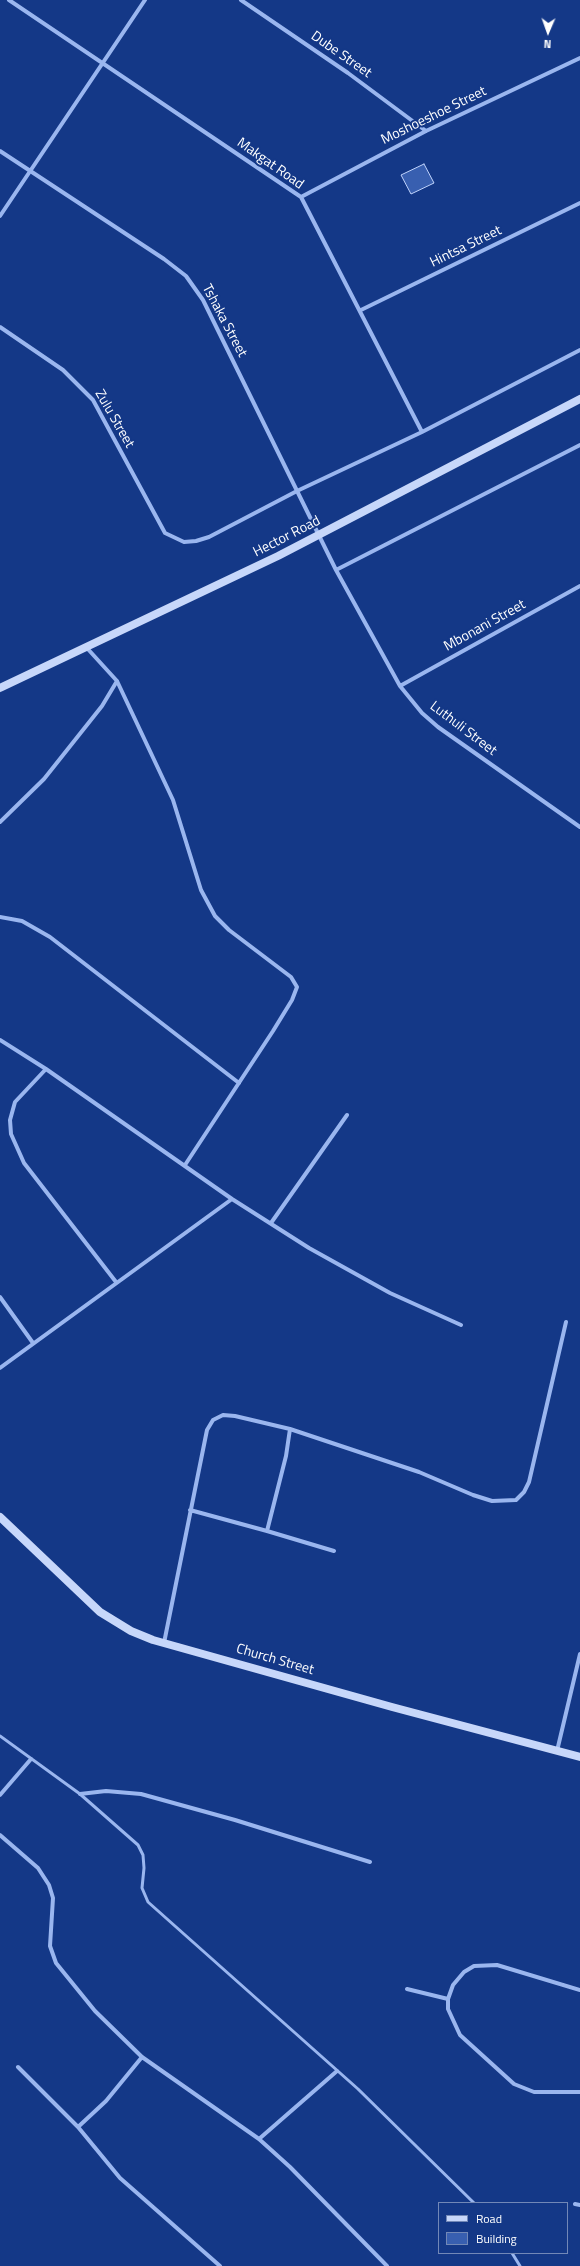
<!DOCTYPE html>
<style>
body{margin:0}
#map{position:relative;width:580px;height:2266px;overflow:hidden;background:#143887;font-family:"Titillium Web",sans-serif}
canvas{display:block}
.legend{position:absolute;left:438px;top:2202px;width:130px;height:52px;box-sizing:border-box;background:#143887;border:1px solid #7288b7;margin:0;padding:5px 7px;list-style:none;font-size:12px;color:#fff}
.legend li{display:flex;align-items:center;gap:8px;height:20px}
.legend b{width:20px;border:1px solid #7288b7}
.north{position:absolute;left:528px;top:12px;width:40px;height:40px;-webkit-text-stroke:3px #143887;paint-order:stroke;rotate:182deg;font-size:11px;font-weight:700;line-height:16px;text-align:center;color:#fff}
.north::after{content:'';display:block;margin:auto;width:14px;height:18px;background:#fff;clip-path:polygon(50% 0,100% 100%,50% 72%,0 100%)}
</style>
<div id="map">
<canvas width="580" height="2266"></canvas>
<ul class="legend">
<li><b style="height:5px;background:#c7d7fa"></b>Road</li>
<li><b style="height:11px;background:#385fb0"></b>Building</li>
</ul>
<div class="north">N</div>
</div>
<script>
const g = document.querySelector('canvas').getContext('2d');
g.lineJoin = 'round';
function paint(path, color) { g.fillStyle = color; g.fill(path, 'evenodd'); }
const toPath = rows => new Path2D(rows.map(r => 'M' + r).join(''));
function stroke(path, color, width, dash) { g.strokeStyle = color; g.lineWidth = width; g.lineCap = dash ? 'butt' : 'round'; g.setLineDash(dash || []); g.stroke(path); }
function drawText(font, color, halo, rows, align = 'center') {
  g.font = font + ' "Titillium Web",sans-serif'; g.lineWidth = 4; g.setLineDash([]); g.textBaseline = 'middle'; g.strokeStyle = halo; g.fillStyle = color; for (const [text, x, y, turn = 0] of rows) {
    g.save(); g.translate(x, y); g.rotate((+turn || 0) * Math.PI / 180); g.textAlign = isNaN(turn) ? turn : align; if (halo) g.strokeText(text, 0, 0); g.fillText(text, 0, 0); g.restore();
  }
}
const building = toPath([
 [424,164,434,183,411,194,401,175,424,164]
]);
paint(building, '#385fb0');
stroke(building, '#c0d3fb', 1);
stroke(toPath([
 [0,1736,80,1794,138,1845,143,1855,144,1868,142,1888,148,1902,358,2089,474,2203],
 [512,2253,520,2266]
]), '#9ab6ef', 3);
stroke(toPath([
 [9,0,301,197,422,432],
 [241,0,348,73,426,131],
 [0,151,164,259,186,276,203,300,336,570,400,686,422,713,438,727,580,827],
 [301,197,426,131,580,58],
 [0,216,145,0],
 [361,310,580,203],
 [0,327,63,370,93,400,165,533,184,542,196,541,209,537,297,491,422,432,580,350],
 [336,570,580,445],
 [86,647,117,681,173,800,201,890,215,916,229,930,291,977,297,987,292,1000,273,1031,185,1165],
 [400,686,580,586],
 [0,822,44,779,102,706,117,681],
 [0,917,22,921,50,937,239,1083],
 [0,1040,46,1069,232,1199,309,1248,390,1293,461,1325],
 [46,1069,15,1102,10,1120,11,1134,24,1163,116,1282],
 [271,1223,347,1115],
 [0,1297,33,1343],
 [0,1368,232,1199],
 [190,1510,267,1531,286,1456,290,1429],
 [267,1531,334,1551],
 [164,1643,207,1430,213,1420,223,1415,235,1416,290,1429,419,1472,473,1495,492,1501,516,1500,524,1492,529,1482,566,1322],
 [557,1751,580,1654],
 [80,1794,106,1791,141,1794,235,1820,370,1862],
 [0,1795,31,1759],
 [0,1835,38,1868,49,1885,53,1898,50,1946,56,1963,95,2011,142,2057,259,2139,290,2167,387,2266],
 [407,1989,448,1999],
 [580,1990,497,1965,474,1966,464,1972,453,1985,448,1999,448,2009,460,2035,514,2084,534,2092,580,2092],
 [18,2067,78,2127,120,2178,220,2266],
 [78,2127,106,2101,142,2057],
 [259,2139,337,2071],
 [575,2204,580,2205]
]), '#9ab6ef', 4);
stroke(toPath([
 [0,688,278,556,580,399],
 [0,1517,100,1612,131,1631,153,1640,392,1707,580,1757]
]), '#c7d7fa', 8);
drawText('14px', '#fff', '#143887', [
 ["Dube Street",341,55,35],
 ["Moshoeshoe Street",434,116,-26],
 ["Makgat Road",270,164,35],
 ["Hintsa Street",466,247,-26],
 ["Tshaka Street",224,321,62],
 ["Zulu Street",114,419,60],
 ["Hector Road",287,537,-27],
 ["Mbonani Street",485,626,-29],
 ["Luthuli Street",463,729,37],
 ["Church Street",275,1660,16]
]);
</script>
